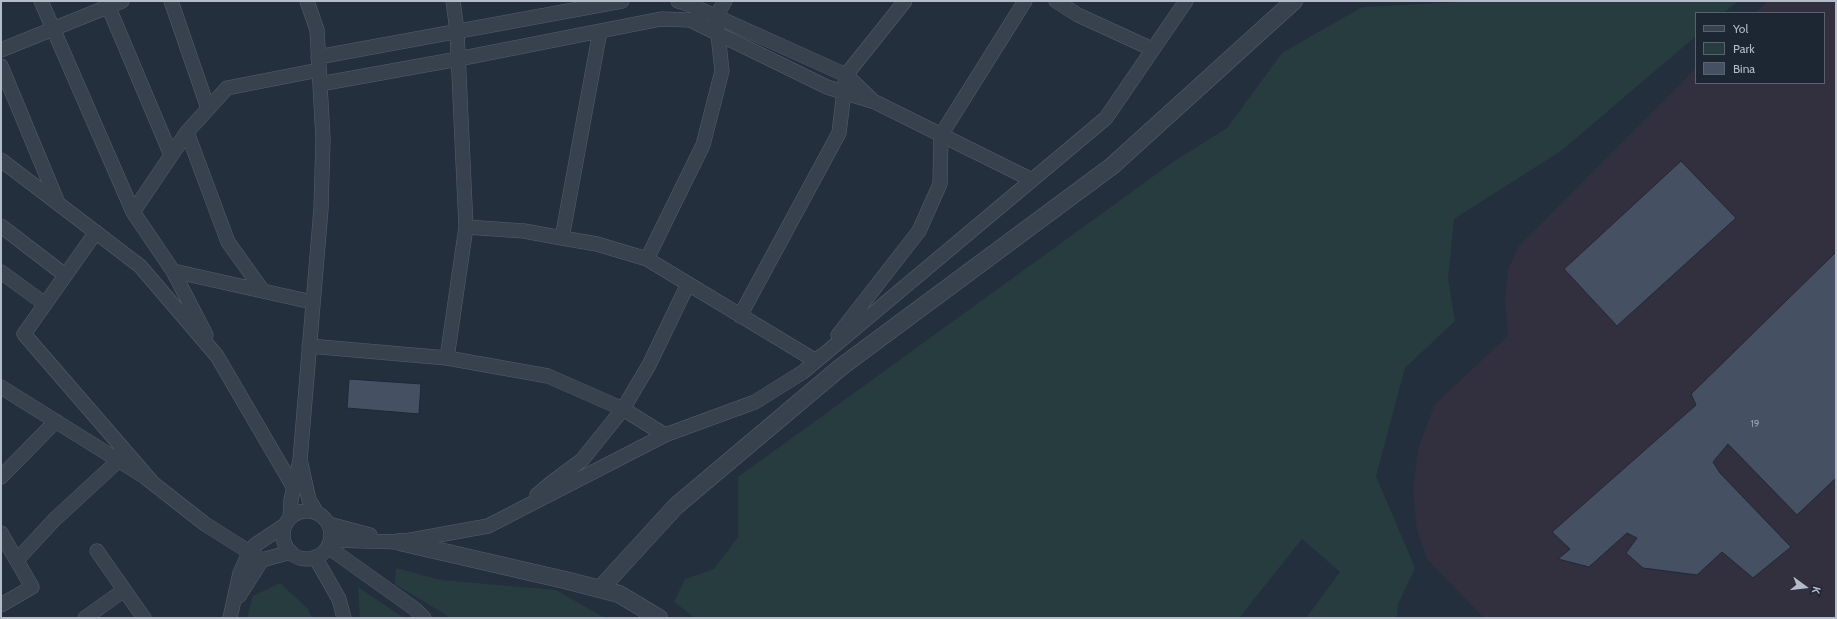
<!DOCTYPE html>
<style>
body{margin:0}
#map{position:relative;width:1837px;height:619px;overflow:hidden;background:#242f3e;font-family:Cabin,sans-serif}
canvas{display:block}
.frame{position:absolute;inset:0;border:2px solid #b4bcc9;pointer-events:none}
.legend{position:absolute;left:1695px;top:12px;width:130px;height:72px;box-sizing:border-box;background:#1d2633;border:1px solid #59626f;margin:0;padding:5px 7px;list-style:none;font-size:12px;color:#b4bcc9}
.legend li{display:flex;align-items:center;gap:8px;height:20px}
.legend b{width:20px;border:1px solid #59626f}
.north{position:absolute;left:1785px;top:567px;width:40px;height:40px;-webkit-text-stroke:3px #1d2633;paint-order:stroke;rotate:105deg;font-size:11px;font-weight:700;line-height:16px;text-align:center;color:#b4bcc9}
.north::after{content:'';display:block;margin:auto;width:14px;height:18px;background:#b4bcc9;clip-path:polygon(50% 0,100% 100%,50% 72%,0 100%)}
</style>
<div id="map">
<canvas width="1837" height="619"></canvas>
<div class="frame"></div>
<ul class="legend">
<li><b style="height:5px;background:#38414e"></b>Yol</li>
<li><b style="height:11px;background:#263c3f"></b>Park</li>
<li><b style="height:11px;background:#455162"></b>Bina</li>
</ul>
<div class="north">K</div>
</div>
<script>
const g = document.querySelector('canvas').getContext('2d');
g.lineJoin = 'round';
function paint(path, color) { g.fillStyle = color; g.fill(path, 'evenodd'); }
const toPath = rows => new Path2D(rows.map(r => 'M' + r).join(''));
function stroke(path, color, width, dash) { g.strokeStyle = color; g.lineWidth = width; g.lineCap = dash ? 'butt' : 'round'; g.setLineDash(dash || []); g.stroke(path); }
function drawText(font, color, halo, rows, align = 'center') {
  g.font = font + ' Cabin,sans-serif'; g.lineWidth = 3.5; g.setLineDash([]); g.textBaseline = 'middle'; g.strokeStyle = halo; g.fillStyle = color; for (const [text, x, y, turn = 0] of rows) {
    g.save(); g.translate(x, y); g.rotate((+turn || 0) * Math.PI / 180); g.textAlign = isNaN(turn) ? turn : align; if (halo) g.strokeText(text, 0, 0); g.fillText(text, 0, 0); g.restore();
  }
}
paint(toPath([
 [1768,1,1836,1,1836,618,1484,618,1427,559,1417,530,1413,490,1418,449,1435,404,1508,336,1505,301,1508,269,1519,246,1696,68,1696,83,1824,83,1824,13,1755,13]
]), '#32303f');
paint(toPath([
 [1481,1,1738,1,1724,13,1696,13,1696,36,1561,151,1454,219,1448,278,1455,321,1405,368,1376,476,1415,568,1398,604,1397,618,1306,618,1340,572,1302,539,1239,618,695,618,674,602,685,579,714,569,738,537,738,477,1173,162,1227,128,1282,53,1362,7],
 [396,568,441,580,556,590,605,618,451,618,395,584],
 [280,583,307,608,312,618,247,618,253,596],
 [358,587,404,618,360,618]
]), '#263c3f');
const building = toPath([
 [1681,161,1736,218,1617,326,1564,269,1681,161],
 [1836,252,1836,478,1797,515,1728,444,1713,462,1720,473,1791,547,1753,578,1722,552,1697,575,1643,568,1626,553,1637,538,1627,533,1589,567,1558,559,1570,549,1552,532,1696,405,1691,394,1836,252],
 [349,379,421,384,419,414,347,408,349,379]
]);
paint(building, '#455162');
stroke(building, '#1f2835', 1);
const minor = toPath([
 [41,1,133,212,173,271,206,335],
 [106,1,171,155],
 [171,1,208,108],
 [678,1,688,4,846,75,871,99],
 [1056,1,1078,15,1152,49],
 [1,50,122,1],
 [318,57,622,1],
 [1,66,58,203],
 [320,84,458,59,661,19,690,20,827,87,875,102,1032,180],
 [187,132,228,242,263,291],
 [1,160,140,266,217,356,294,488],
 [133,212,187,132,227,88,319,70],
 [1,226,65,275],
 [466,227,524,231,562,238,597,244,647,259,816,361,821,356],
 [96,232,24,334,152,482],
 [562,238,600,31],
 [647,259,703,145,722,71,716,16,725,1],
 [173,271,312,302],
 [1,272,45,304],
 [740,316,839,133,846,75,905,1],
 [838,335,919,231,940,184,941,135,1025,1],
 [309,346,447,358,548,376,623,409,665,435],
 [447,358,466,227,457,31,453,1],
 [1,387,145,477,205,524,262,560],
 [301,464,309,500,317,513],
 [1,477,56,421],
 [537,495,551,483,582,460,623,409,649,365,688,284],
 '283 535a24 24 0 1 1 48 0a24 24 0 1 1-48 0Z',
 [290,518,291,500,300,460,321,209,323,139,317,30,307,1],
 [329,524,370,535],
 [1,533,32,587,1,605],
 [331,540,400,542,488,526,665,435,755,402,803,372,1106,118,1186,1],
 [328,547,415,609,424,618],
 [97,551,144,618],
 [315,557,339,599,344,618],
 [17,560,54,520,119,460],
 [239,596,262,560,291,552],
 [85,618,124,590],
 [230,618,240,573,250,551,255,545,285,525]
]);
const tertiary = toPath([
 [400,542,569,581,619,594,659,618],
 [600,589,676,506,841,367,1112,166,1294,1]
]);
stroke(minor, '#565f6c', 15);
stroke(tertiary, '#565f6c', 18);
stroke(minor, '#38414e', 14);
stroke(tertiary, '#38414e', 17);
drawText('10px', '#98a1af', null, [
 ["19",1755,424]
]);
</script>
